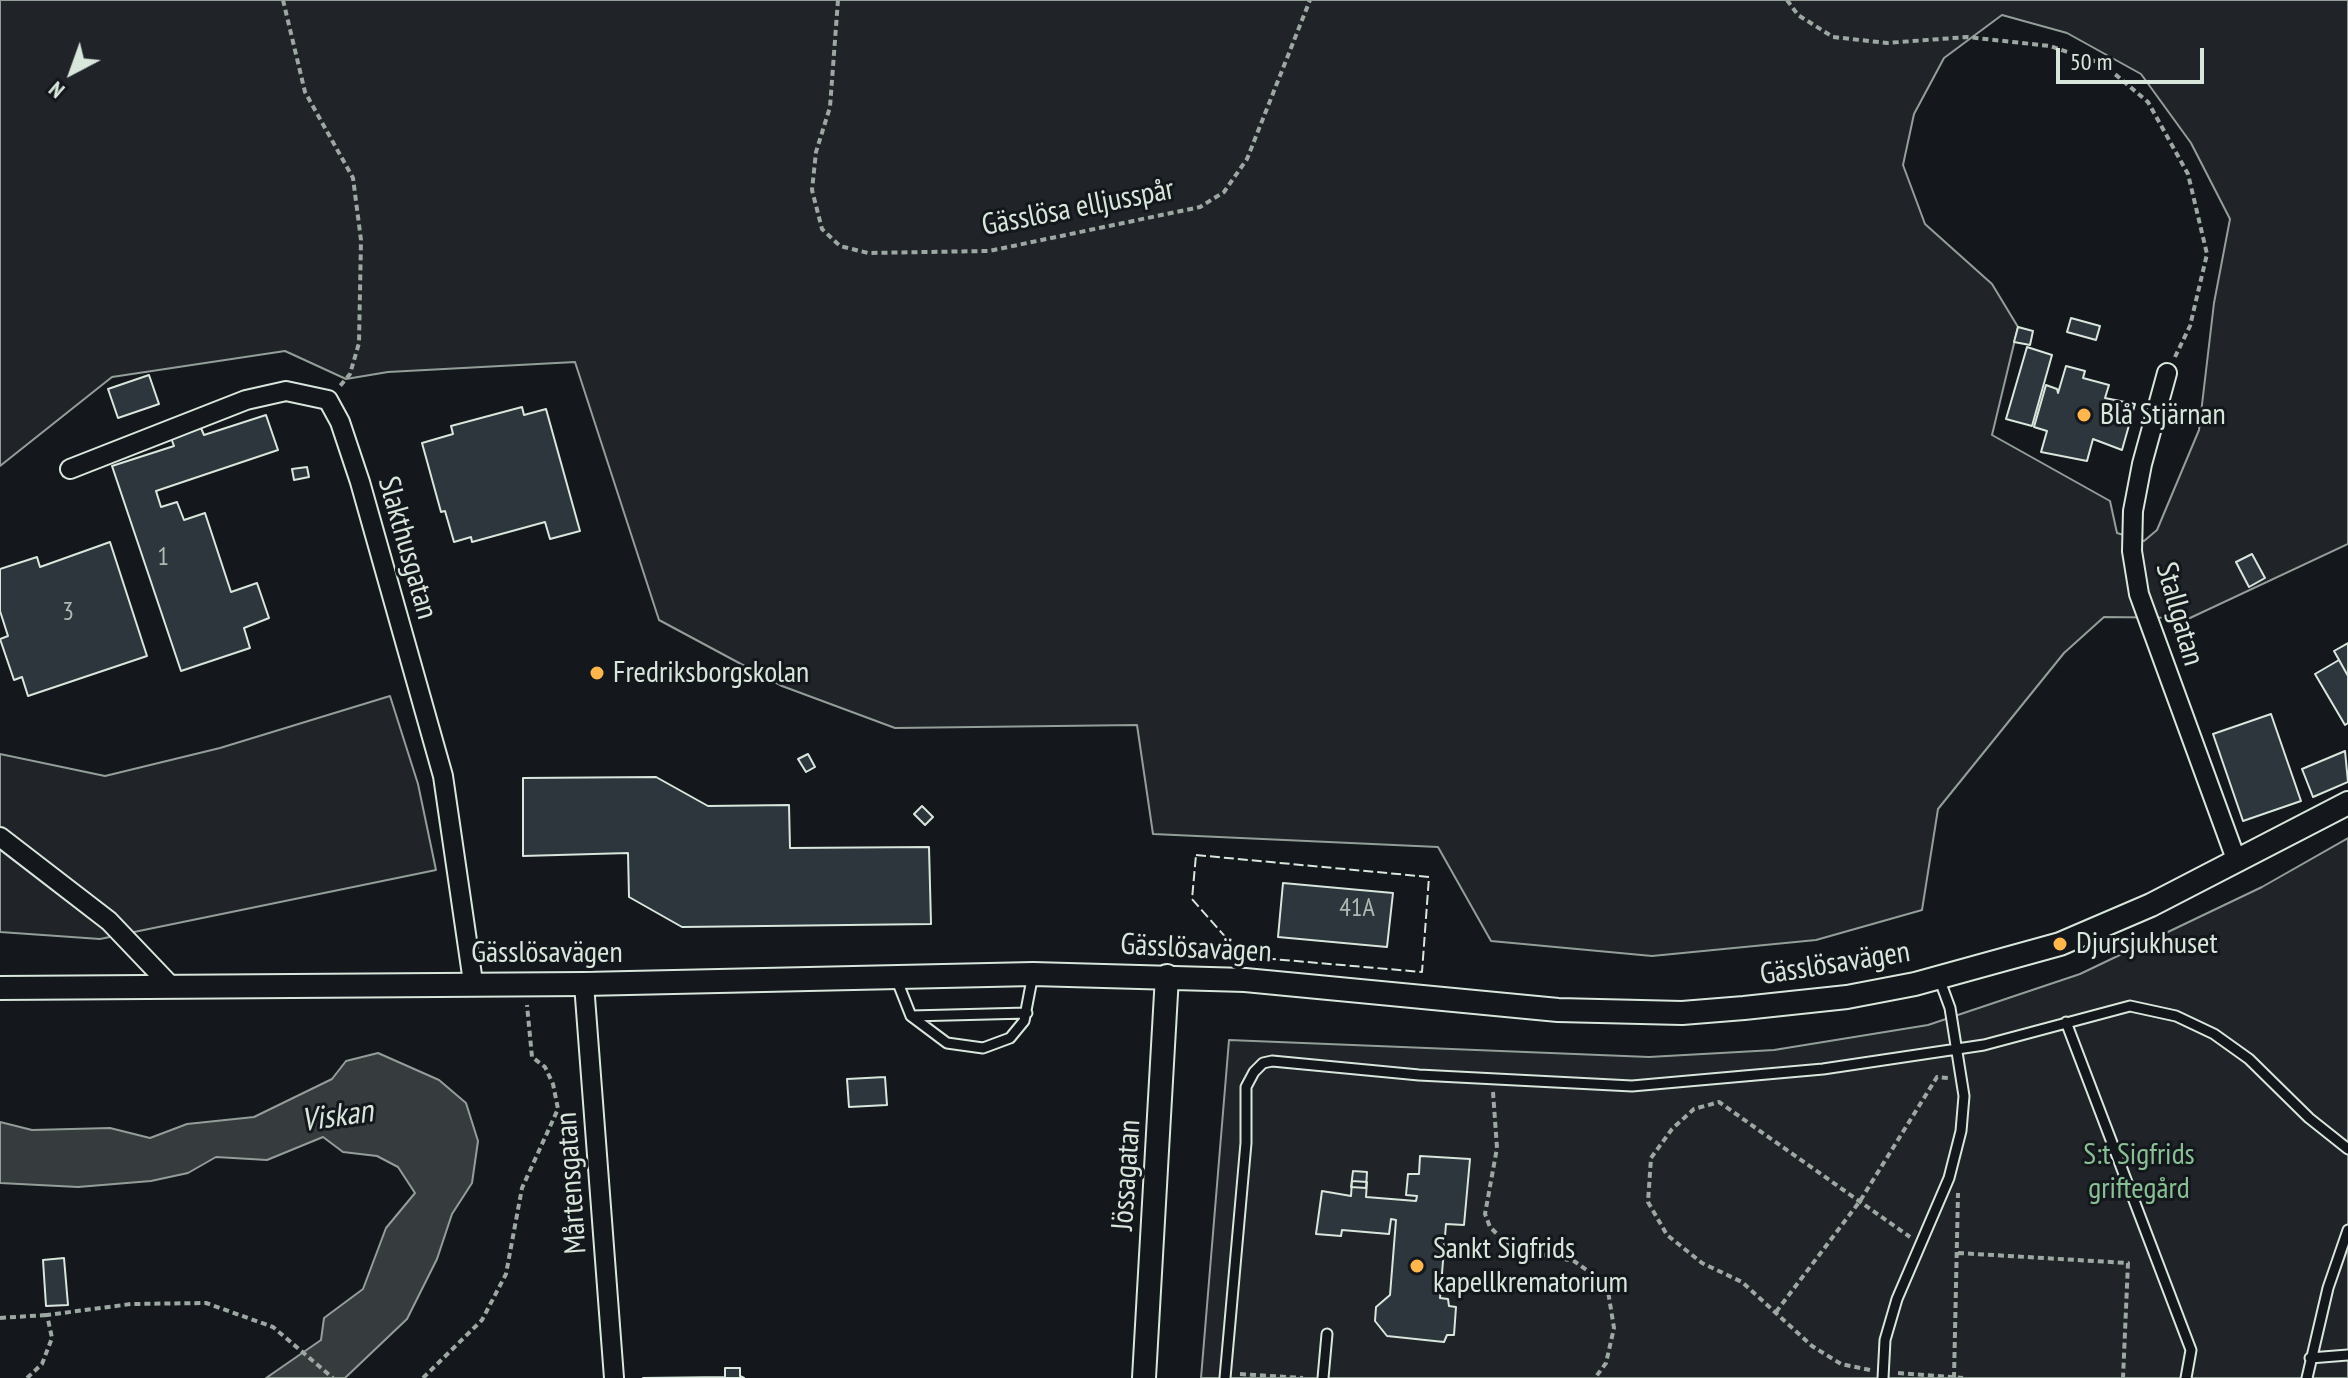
<!DOCTYPE html>
<meta charset="utf-8">
<style>
body{margin:0}
#map{position:relative;width:2348px;height:1378px;overflow:hidden;background:#14181c;font-family:"PT Sans Narrow",sans-serif}
canvas{display:block}
.north{position:absolute;left:32px;top:32px;width:80px;height:80px;-webkit-text-stroke:6px #14181c;paint-order:stroke;rotate:221deg;font-size:22px;font-weight:700;line-height:32px;text-align:center;color:#d8e6dc}
.north::after{content:'';display:block;margin:auto;width:28px;height:36px;background:#d8e6dc;clip-path:polygon(50% 0,100% 100%,50% 72%,0 100%)}
.scale{position:absolute;left:2056px;top:48px;width:148px;height:36px;box-sizing:border-box;border:4px solid #d8e6dc;border-top:0;padding-left:10px;font-size:24px;line-height:28px;white-space:nowrap;color:#d8e6dc;-webkit-text-stroke:6px #14181c;paint-order:stroke}
</style>
<div id="map">
<canvas width="2348" height="1378"></canvas>
<div class="north">N</div>
<div class="scale">50 m</div>
</div>
<script>
const g = document.querySelector('canvas').getContext('2d');
g.lineJoin = 'round';
function paint(path, color) { g.fillStyle = color; g.fill(path, 'evenodd'); }
const toPath = rows => new Path2D(rows.map(r => 'M' + r).join(''));
function stroke(path, color, width, dash) { g.strokeStyle = color; g.lineWidth = width; g.lineCap = dash ? 'butt' : 'round'; g.setLineDash(dash || []); g.stroke(path); }
function drawText(font, color, halo, rows, align = 'center') {
  g.font = font + ' "PT Sans Narrow",sans-serif'; g.lineWidth = 6; g.setLineDash([]); g.textBaseline = 'middle'; g.strokeStyle = halo; g.fillStyle = color; for (const [text, x, y, turn = 0] of rows) {
    g.save(); g.translate(x, y); g.rotate((+turn || 0) * Math.PI / 180); g.textAlign = isNaN(turn) ? turn : align; if (halo) g.strokeText(text, 0, 0); g.fillText(text, 0, 0); g.restore();
  }
}
const green = toPath([
 [0,0,2348,0,2348,544,2190,618,2104,617,2064,653,1938,809,1922,910,1816,940,1652,956,1491,941,1438,847,1153,834,1137,725,895,728,782,686,659,620,575,362,388,372,346,379,285,351,112,377,0,466,0,0],
 [2002,15,2067,33,2141,74,2191,143,2230,219,2214,303,2199,430,2157,530,2144,541,2117,533,2110,501,1992,435,2018,327,1992,284,1925,224,1903,165,1914,114,1944,58,2002,15],
 [390,696,418,784,436,870,100,939,0,932,0,754,105,776,220,748,390,696],
 [2348,838,2348,1378,1201,1378,1229,1040,1649,1057,1774,1050,1928,1025,2080,974,2262,887,2348,838]
]);
paint(green, '#202428');
stroke(green, '#939e99', 2);
const water = toPath([
 [378,1053,439,1080,466,1103,478,1141,472,1183,452,1214,437,1259,407,1319,345,1378,266,1378,321,1340,324,1318,363,1289,386,1228,415,1193,398,1167,377,1156,343,1152,323,1137,267,1160,216,1157,188,1173,151,1181,78,1187,0,1183,0,1122,32,1130,110,1128,150,1138,187,1124,254,1117,332,1079,346,1061,378,1053]
]);
paint(water, '#363b3e');
stroke(water, '#939e99', 2);
const building = toPath([
 [2071,318,2100,326,2096,340,2067,332,2071,318],
 [2018,327,2033,331,2030,345,2014,342,2018,327],
 [2027,347,2052,355,2032,426,2006,419,2027,347],
 [2066,366,2085,371,2083,378,2109,385,2105,398,2135,404,2122,450,2093,439,2087,461,2041,452,2047,431,2034,427,2046,385,2057,389,2058,393,2066,366],
 [149,375,159,404,118,418,108,389,149,375],
 [522,407,524,415,546,409,580,531,550,539,545,522,472,542,471,537,454,542,445,511,441,512,422,443,453,434,451,426,522,407],
 [266,415,278,450,156,491,161,507,177,502,184,520,205,513,231,592,257,583,269,618,244,628,250,648,181,671,112,466,174,446,171,438,201,428,204,435,266,415],
 [307,467,309,477,294,480,292,469,307,467],
 [110,542,147,656,28,696,22,677,14,680,0,639,8,636,0,611,0,569,37,557,40,567,110,542],
 [2252,554,2265,578,2249,587,2236,562,2252,554],
 [2348,643,2348,676,2334,651,2348,643],
 [2339,660,2348,676,2348,723,2345,725,2315,674,2339,660],
 [2271,714,2301,801,2243,821,2213,734,2271,714],
 [2345,751,2348,782,2313,797,2302,769,2345,751],
 [808,754,815,767,806,772,798,759,808,754],
 [656,777,708,806,789,805,790,848,929,847,931,924,682,927,629,897,628,853,523,856,523,778,656,777],
 [922,806,933,817,925,825,914,814,922,806],
 [1283,883,1393,893,1387,947,1278,937,1283,883],
 [885,1077,887,1105,849,1107,847,1079,885,1077],
 [1420,1156,1470,1159,1464,1225,1446,1224,1440,1298,1448,1299,1449,1306,1456,1307,1454,1335,1447,1335,1444,1342,1387,1336,1375,1321,1376,1307,1390,1295,1396,1220,1391,1219,1389,1234,1342,1230,1341,1236,1316,1234,1322,1191,1351,1196,1352,1181,1367,1182,1366,1197,1416,1201,1417,1196,1406,1195,1408,1174,1419,1174,1420,1156],
 [1353,1171,1367,1172,1366,1188,1351,1187,1353,1171],
 [64,1258,68,1305,46,1306,43,1260,64,1258],
 [725,1368,740,1368,740,1376,744,1378,643,1378,725,1377,725,1368]
]);
paint(building, '#2c363c');
stroke(building, '#d8e6dc', 2);
const service = toPath([
 [896,978,911,1016,947,1043,983,1048,1010,1038,1024,1021,1033,974],
 [911,1016,1027,1013],
 [2066,1022,2191,1350,2186,1378],
 [2310,1358,2348,1355],
 [1225,1378,1246,1143,1246,1087,1254,1072,1263,1063,1272,1061,1419,1075,1632,1086,1823,1069,1984,1045,2130,1006,2176,1016,2214,1034,2249,1059,2309,1118,2348,1149],
 [1323,1378,1327,1334],
 [1883,1378,1885,1340,1897,1299,1949,1178,1961,1131,1964,1096,1950,1008,1939,978],
 [2307,1378,2328,1288,2348,1230]
]);
const minor = toPath([
 [2167,373,2142,464,2133,511,2132,551,2139,594,2237,862],
 [70,469,246,400,286,391,328,400,340,422,360,482,443,776,473,982],
 [0,837,109,921,170,985],
 [584,984,614,1378]
]);
const tertiary = toPath([
 [0,988,584,984,1033,974,1245,980,1558,1010,1682,1013,1744,1008,1847,997,1915,984,2060,944,2151,905,2348,803],
 [1144,1378,1167,976]
]);
stroke(service, '#d8e6dc', 13);
stroke(minor, '#d8e6dc', 22);
stroke(tertiary, '#d8e6dc', 26);
stroke(toPath([
 [283,0,305,92,353,178,361,240,359,343,350,374,340,386],
 [838,0,830,107,816,152,812,190,822,229,840,246,868,253,989,251,1200,207,1224,192,1247,159,1310,0],
 [1787,0,1798,15,1833,37,1887,43,1967,37,2050,46,2103,64,2148,102,2188,174,2207,254,2190,326,2175,357],
 [1493,1092,1497,1148,1485,1214,1490,1227,1511,1248,1574,1261,1601,1280,1608,1291,1614,1328,1606,1363,1595,1378],
 [1958,1253,2128,1263,2123,1378],
 [1776,1312,1860,1201,1937,1077,1948,1078],
 [0,1318,47,1315],
 [1870,1370,1841,1364,1812,1346,1742,1282,1702,1263,1667,1235,1648,1202,1651,1158,1672,1129,1694,1109,1719,1102,1910,1237],
 [1898,1373,1963,1378],
 [1240,1374,1303,1378],
 [27,1378,42,1364,52,1338,47,1315,131,1304,206,1303,273,1327,333,1378],
 [423,1378,482,1320,506,1274,522,1188,558,1109,553,1084,545,1067,532,1057,527,1005],
 [1954,1378,1958,1193]
]), '#9da8a2', 4, [6, 4]);
stroke(service, '#14181c', 9);
stroke(minor, '#14181c', 18);
stroke(tertiary, '#14181c', 22);
stroke(toPath([
 [1196,855,1429,877,1422,972,1261,958,1236,949,1192,899,1196,855]
]), '#d8e6dc', 2, [10, 4]);
for (const [x, y, r, color] of [
 [2084,415,8,"#ffb74d"],
 [597,673,8,"#ffb74d"],
 [2060,944,8,"#ffb74d"],
 [1417,1266,8,"#ffb74d"]
]) { const dot = new Path2D(); dot.arc(x, y, r, 0, 2 * Math.PI); g.fillStyle = color; g.fill(dot); stroke(dot, '#14181c', 3); }
drawText('26px', '#adbab4', null, [
 ["1",163,558],
 ["3",68,613],
 ["41A",1357,909]
]);
drawText('30px', '#d8e6dc', '#14181c', [
 ["Gässlösa elljusspår",1078,208,-11],
 ["Slakthusgatan",407,548,74],
 ["Stallgatan",2179,614,74],
 ["Gässlösavägen",1196,949,3],
 ["Gässlösavägen",547,953],
 ["Gässlösavägen",1835,964,-9],
 ["Jössagatan",1127,1175,-86],
 ["Mårtensgatan",572,1183,-94]
]);
drawText('30px', '#d8e6dc', '#14181c', [
 ["Blå Stjärnan",2100,415],
 ["Fredriksborgskolan",613,673],
 ["Djursjukhuset",2076,944],
 ["Sankt Sigfrids",1433,1249],
 ["kapellkrematorium",1433,1283]
], 'left');
drawText('30px', '#8ac095', '#14181c', [
 ["S:t Sigfrids",2139,1155],
 ["griftegård",2139,1189]
]);
drawText('italic 32px', '#d8e6dc', '#14181c', [
 ["Viskan",337,1117,-8]
]);
</script>
